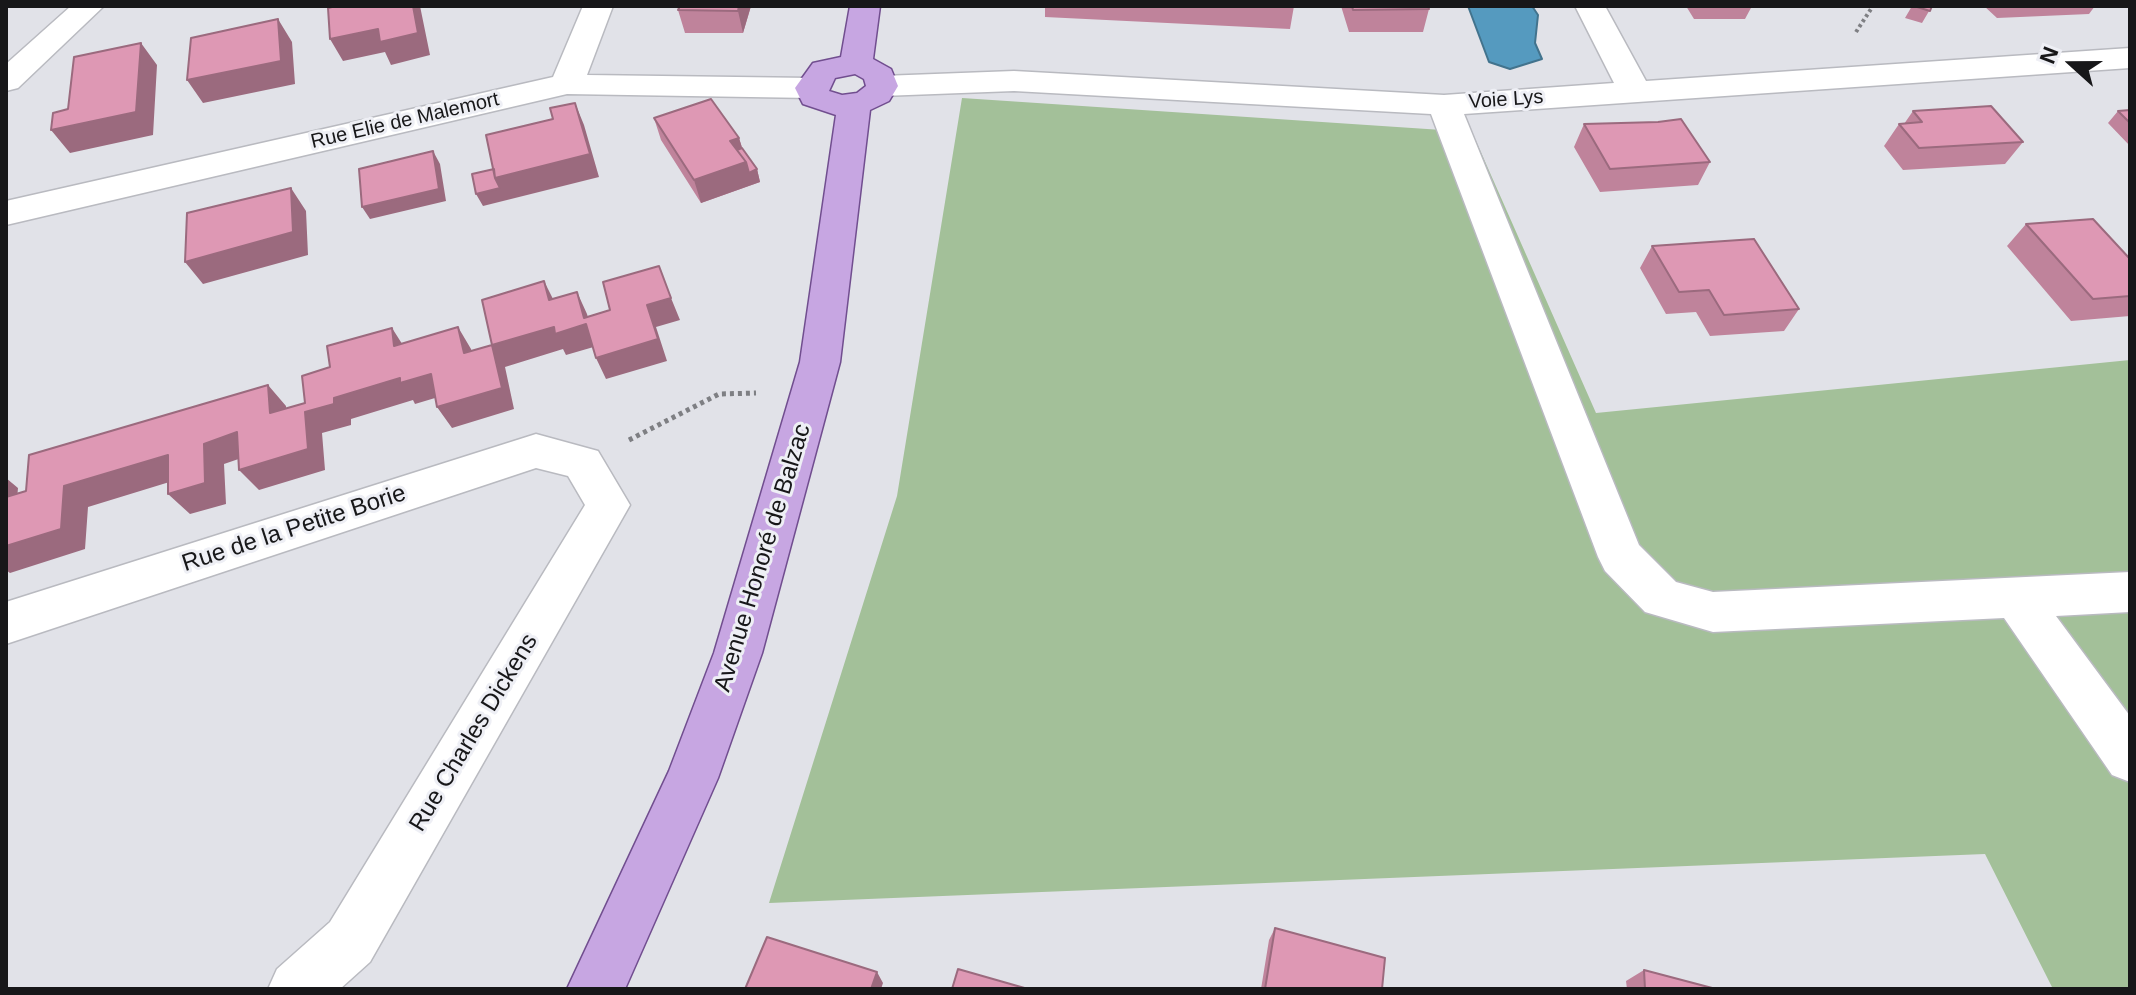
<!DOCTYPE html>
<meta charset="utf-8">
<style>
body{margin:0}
#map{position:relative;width:2136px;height:995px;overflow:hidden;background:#e1e2e8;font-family:Helvetica,sans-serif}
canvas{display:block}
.frame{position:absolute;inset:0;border:8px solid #171719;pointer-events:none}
.north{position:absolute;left:2032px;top:24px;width:80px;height:80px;-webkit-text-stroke:6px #eeeff5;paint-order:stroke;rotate:291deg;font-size:22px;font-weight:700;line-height:32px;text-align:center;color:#171719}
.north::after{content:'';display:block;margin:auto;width:28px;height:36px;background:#171719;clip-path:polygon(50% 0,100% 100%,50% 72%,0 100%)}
</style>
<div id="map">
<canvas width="2136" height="995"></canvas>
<div class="frame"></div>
<div class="north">N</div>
</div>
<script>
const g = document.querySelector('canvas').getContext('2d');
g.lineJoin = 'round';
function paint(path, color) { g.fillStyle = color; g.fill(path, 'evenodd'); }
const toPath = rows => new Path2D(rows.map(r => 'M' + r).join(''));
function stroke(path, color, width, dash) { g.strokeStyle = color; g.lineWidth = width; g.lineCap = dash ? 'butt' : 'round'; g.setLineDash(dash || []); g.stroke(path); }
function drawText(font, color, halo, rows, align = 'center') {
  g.font = font + ' Helvetica,sans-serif'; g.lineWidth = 6; g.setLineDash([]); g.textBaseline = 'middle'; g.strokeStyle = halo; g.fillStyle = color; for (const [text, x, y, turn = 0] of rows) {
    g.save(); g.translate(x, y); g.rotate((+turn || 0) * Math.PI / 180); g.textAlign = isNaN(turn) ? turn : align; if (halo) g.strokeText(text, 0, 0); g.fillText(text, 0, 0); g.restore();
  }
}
paint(toPath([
 [962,98,1472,132,1596,413,2130,360,2130,989,2053,989,1985,854,769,903,897,496]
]), '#a3c099');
const water = toPath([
 [1468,6,1532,6,1538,15,1535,43,1542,59,1510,69,1489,62,1468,6]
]);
paint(water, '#559abf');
stroke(water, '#42738d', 2);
const minor = toPath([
 [71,6,104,6,18,88,6,91,6,64,71,6],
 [583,6,613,6,587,75,811,78,823,81,827,88,823,95,811,98,567,94,6,225,6,201,553,77,583,6],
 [1575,6,1605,6,1646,81,2130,48,2130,68,1464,114,1639,545,1676,582,1713,592,2130,572,2130,612,2056,616,2130,716,2130,782,2112,775,2004,618,1713,632,1645,612,1605,571,1598,557,1431,114,1014,91,882,96,870,93,866,86,870,79,882,76,1014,71,1444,95,1614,83,1575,6],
 [536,434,598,451,630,505,370,962,340,989,268,989,277,969,330,922,585,505,568,476,536,468,6,644,6,602,536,434]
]);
const major = toPath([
 [850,6,880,6,873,59,891,69,898,86,889,101,870,110,840,362,762,653,718,778,625,989,567,989,669,771,714,653,800,362,836,115,803,104,795,88,813,63,841,57,850,6],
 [855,74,864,79,866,86,857,93,842,95,829,91,835,78,855,74]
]);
stroke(minor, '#b9bac0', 3);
stroke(major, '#714e8f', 3);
stroke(toPath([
 [1856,32,1873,6]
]), '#7e7f83', 4, [3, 3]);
stroke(toPath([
 [629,440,719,394,756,393]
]), '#7e7f83', 5, [4, 4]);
paint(minor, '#fff');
paint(major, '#c7a6e2');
paint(toPath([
 [751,6,743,33,685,33,678,10],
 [1045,6,1294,6,1290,29,1045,17],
 [1341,6,1428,6,1429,9,1423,32,1349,32],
 [1686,6,1752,6,1745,19,1694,19],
 [1912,6,1932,6,1922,23,1905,18],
 [1984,6,2095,6,2089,14,1997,18],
 [2130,110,2130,146,2108,123,2118,111],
 [1913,111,2023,142,2005,164,1903,170,1884,146,1899,124,1904,124],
 [654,118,739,138,742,148,757,169,760,182,701,203,661,140],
 [1584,124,1710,162,1698,185,1600,192,1574,147],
 [2026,224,2130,259,2130,316,2071,321,2007,246],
 [1652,246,1799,309,1784,331,1710,336,1696,312,1666,314,1640,268],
 [1275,928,1382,989,1261,989,1269,940],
 [1644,970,1716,989,1627,989,1626,981]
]), '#bf839b');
paint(toPath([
 [413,6,420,6,430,55,391,65,385,52,343,61,330,39,378,29],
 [739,6,751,6,743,33,738,11],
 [278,19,292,42,295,84,203,103,187,80],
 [141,43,157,65,153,135,70,153,51,130],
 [575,103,584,125,599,177,483,206,476,194],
 [739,138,746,160,730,141],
 [433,151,440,164,446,201,370,219,362,207],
 [746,162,757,169,760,182,701,203,694,180],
 [291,188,306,211,308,255,203,284,185,262],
 [544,281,555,303,549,300],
 [577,292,587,314,594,339,584,318],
 [671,298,680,320,656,327,667,361,606,379,596,358,647,305],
 [586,324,597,346,566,355,563,349,505,367,492,345,554,327],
 [458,327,471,349,478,375,464,353],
 [392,328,406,350,394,346],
 [492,345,505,367,514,409,452,428,437,407],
 [431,374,445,395,415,404,413,400,351,419,351,425,322,433,325,470,259,490,239,470,305,412,334,398,400,378],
 [268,385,286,406,288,434,270,413],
 [237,432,256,453,224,464,226,504,190,514,168,494,204,444],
 [168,455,189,476,88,507,85,549,10,573,6,570,6,546,64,486],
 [6,478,18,488,15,521,6,514],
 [877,972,883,983,881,989,871,989]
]), '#9b6a7e');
const building = toPath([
 [336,6,413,6,418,33,380,42,378,29,330,39,328,8,336,6],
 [680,6,739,6,738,11,678,10,680,6],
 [1352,6,1428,6,1429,9,1353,10,1352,6],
 [1914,6,1932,6,1930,11,1914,6],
 [278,19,281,61,187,80,191,38,278,19],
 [141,43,136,112,51,130,53,113,68,109,74,57,141,43],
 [711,99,739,138,730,141,746,162,694,180,654,118,711,99],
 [575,103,590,154,495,178,486,135,553,119,550,108,575,103],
 [1991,106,2023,142,1919,148,1899,124,1922,122,1913,111,1991,106],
 [2130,110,2130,123,2118,111,2130,110],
 [1681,119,1710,162,1610,169,1584,124,1658,122,1681,119],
 [742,148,757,169,749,173,746,162,737,150,742,148],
 [433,151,439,189,362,207,359,169,433,151],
 [494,169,495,178,500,188,476,194,472,174,494,169],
 [291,188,293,232,185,262,187,213,291,188],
 [2093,219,2130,259,2130,296,2093,299,2026,224,2093,219],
 [1754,239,1799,309,1724,315,1709,290,1679,292,1652,246,1754,239],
 [659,266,671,298,647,305,658,339,596,358,586,324,555,334,554,327,492,345,482,300,544,281,549,300,577,292,584,318,610,310,603,282,659,266],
 [458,327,464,353,492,345,502,388,437,407,431,374,400,383,400,378,334,398,334,404,305,412,308,449,239,470,237,432,204,444,205,483,168,494,168,455,64,486,61,529,6,546,6,497,26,491,29,455,268,385,270,413,305,403,302,376,330,367,327,346,392,328,394,346,458,327],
 [1275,928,1385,958,1382,989,1265,989,1275,928],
 [767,937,877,972,871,989,745,989,767,937],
 [958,969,1028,989,952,989,958,969],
 [1644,970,1716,989,1645,989,1644,970]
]);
paint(building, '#de98b4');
stroke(building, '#9b6a7e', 2);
drawText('20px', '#171719', '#eeeff5', [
 ["Voie Lys",1506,100,-4],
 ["Rue Elie de Malemort",405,121,-13]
]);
drawText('24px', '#171719', '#eeeff5', [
 ["Rue de la Petite Borie",294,529,-18],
 ["Avenue Honoré de Balzac",763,558,-73],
 ["Rue Charles Dickens",474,733,-59]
]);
</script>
